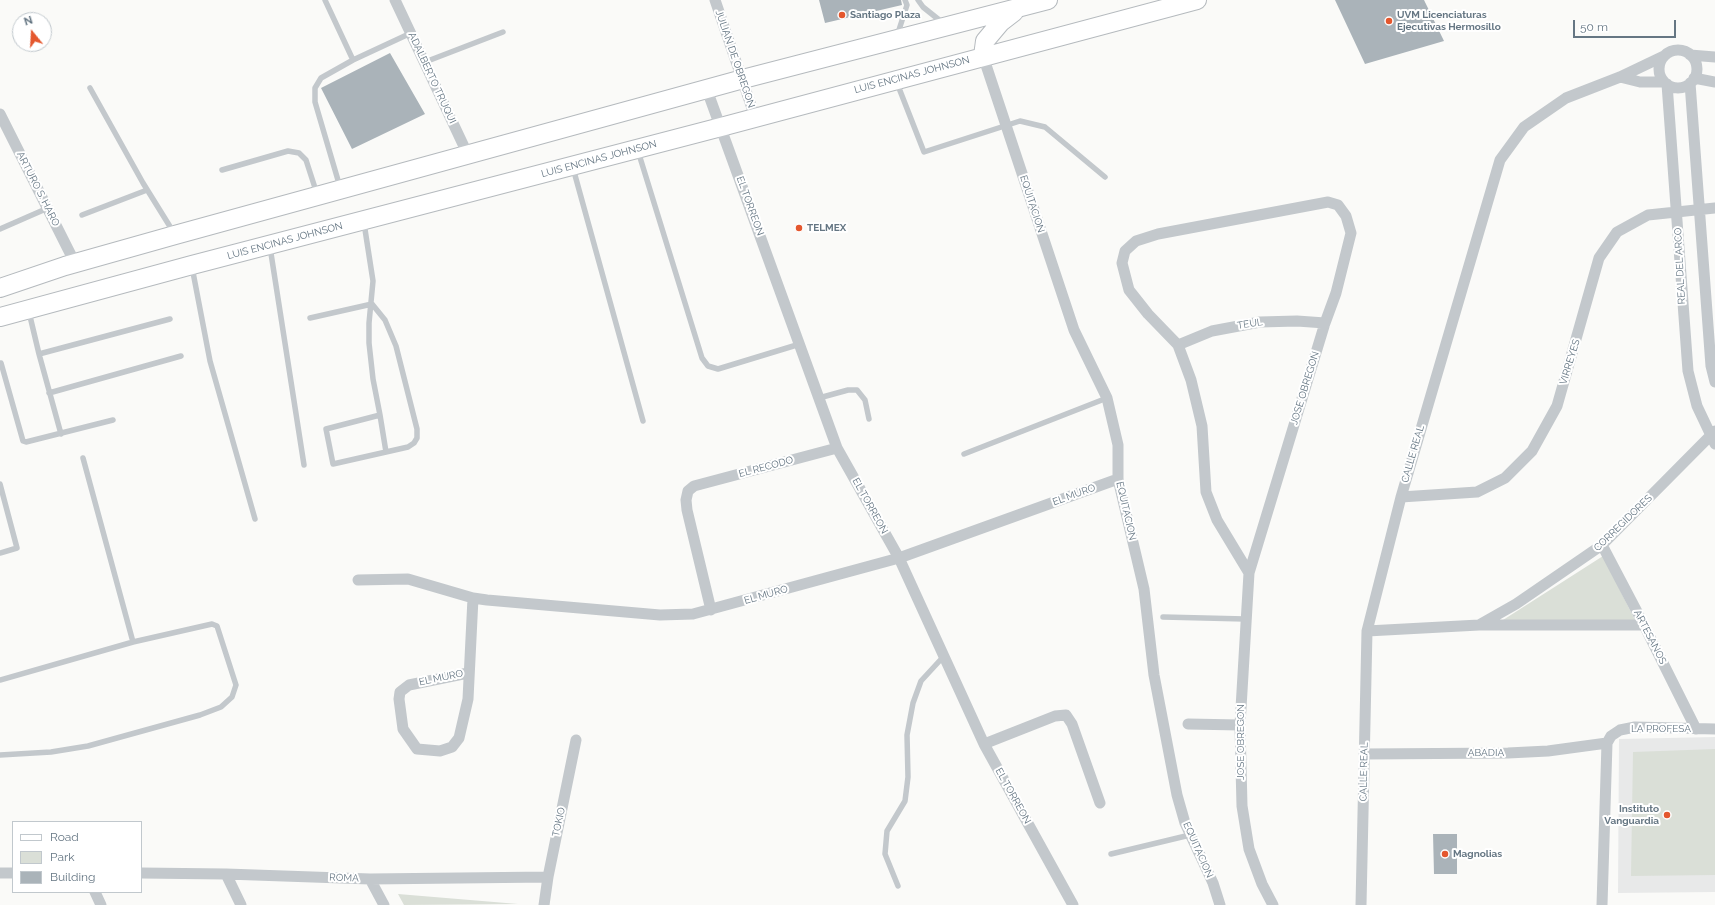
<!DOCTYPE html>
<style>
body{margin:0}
#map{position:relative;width:1715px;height:905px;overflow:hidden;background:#fafaf8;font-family:Raleway,sans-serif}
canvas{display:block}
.legend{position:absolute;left:12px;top:821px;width:130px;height:72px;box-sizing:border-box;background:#fff;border:1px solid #c1c8cd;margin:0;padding:5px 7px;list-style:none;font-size:12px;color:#657683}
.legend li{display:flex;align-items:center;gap:8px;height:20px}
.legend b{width:20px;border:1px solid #c1c8cd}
.north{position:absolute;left:12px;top:12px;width:40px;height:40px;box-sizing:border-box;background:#fff;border:1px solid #c1c8cd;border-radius:50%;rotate:342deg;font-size:11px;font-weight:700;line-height:16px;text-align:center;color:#657683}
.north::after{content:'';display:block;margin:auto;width:14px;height:18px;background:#e4572e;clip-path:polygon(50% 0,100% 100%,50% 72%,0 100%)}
.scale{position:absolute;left:1573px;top:20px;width:103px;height:18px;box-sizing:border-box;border:2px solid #657683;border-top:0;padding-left:5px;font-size:12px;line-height:14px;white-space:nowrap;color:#657683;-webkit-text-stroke:3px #fff;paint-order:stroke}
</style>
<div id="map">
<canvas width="1715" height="905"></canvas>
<ul class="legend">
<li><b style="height:5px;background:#fff"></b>Road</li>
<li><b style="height:11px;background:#dadfd7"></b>Park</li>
<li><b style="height:11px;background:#aab3b9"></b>Building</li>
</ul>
<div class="north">N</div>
<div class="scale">50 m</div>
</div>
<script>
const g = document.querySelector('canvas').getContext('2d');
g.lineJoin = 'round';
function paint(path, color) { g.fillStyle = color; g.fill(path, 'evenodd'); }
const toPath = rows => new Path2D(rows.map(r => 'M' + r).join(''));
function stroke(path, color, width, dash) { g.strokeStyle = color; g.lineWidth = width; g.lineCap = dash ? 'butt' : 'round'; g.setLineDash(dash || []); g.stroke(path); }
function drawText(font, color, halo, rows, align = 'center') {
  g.font = font + ' Raleway,sans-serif'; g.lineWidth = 4; g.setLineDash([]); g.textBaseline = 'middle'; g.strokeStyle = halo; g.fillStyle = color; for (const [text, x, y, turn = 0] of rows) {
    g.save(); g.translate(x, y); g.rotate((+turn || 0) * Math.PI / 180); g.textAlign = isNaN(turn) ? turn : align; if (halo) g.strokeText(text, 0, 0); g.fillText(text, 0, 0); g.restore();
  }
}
paint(toPath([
 [1715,737,1715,892,1618,893,1619,739]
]), '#e8e9e9');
paint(toPath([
 [1603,556,1635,620,1503,620],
 [1715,749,1715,875,1631,876,1633,752],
 [398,894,518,904,404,905]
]), '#dadfd7');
paint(toPath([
 [819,0,901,0,902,5,825,23],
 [1335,0,1424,0,1444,41,1365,64],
 [390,53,425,114,352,149,321,88],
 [1433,834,1457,834,1457,874,1434,874]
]), '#aab3b9');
const primary = toPath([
 [983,56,985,41,1001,22,1014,12],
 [0,288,65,266,175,235,743,79,1048,0],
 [0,317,192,265,721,127,1197,0]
]);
stroke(primary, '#b5babe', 20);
stroke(toPath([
 [325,0,353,60],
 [918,0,923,7,943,23],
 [897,36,907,5,905,0],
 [425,62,503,32],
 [897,83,924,152,1020,121,1045,127,1105,177],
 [90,88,143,183,174,233],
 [638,151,702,358,708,366,718,369,800,344],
 [573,168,643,421],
 [222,170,288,151,299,153,306,160,317,194],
 [340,187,315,102,315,88,321,78,353,60,411,33],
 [82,215,147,190],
 [364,223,373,281,369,323,369,343,373,379,380,415,386,452,333,464,326,429,380,415],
 [0,229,48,208],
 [270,247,304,465],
 [192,267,210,361,255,519],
 [29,312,39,354,61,434],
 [310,318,372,304,385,320,396,346,417,429,417,438,414,443,408,447,386,452],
 [39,354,170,319],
 [1,363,23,441,26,442,113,420],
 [49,393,181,356],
 [819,398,848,390,857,390,865,400,869,419],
 [964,454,1107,398],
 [83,458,133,642],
 [0,484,17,548,0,553],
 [1163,617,1245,619],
 [0,680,133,642,212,624,217,626,236,685,232,697,221,707,200,715,88,746,51,752,0,755],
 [1111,854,1190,835],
 [898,886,885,854,887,831,905,801,908,777,907,735,913,703,921,681,944,656]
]), '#c3c8cc', 5.5);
stroke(toPath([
 [395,0,468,155],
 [715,0,755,117],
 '1659 69a19 19 0 1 1 38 0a19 19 0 1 1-38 0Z',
 [1690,55,1715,57],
 [983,56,1074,330,1107,398,1118,445,1118,479,1144,589,1154,675,1177,795,1185,823,1213,883,1220,905],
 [1620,77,1640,82,1664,82],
 [1694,78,1715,82],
 [1690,83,1711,366,1715,382],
 [1667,84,1688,371,1697,406,1715,444],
 [707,90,837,448,899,558,984,744,1073,905],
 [0,114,75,263],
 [1178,345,1212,331,1260,322,1297,321,1325,323],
 [1401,497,1477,492,1505,478,1532,451,1557,406,1599,258,1617,232,1648,215,1715,208],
 [1602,545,1644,625,1696,729],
 [1249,573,1325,323,1336,293,1351,233,1346,216,1338,205,1328,202,1158,234,1136,241,1125,251,1122,263,1129,290,1148,314,1178,345,1191,380,1202,426,1206,492,1217,520,1249,573,1240,725,1242,806,1249,849,1262,884,1273,905],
 [358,580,408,579,473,598],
 [711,610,687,510,686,500,688,491,694,486,837,448],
 [1480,625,1644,625],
 [1367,631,1479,625,1516,604,1602,545,1715,431],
 [468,673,409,685,400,692,399,699,403,729,417,749,440,751,452,747,459,738,468,699,473,598,487,600,660,615,693,614,899,558,1118,479],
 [1188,724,1240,725],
 [984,744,1055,716,1066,715,1072,724,1100,803],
 [1364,754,1508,753,1548,751,1607,743],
 [0,873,13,873],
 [141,873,226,874,370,879,548,877],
 [226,874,241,905],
 [370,879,384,905],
 [95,892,101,905],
 [544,905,548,877,576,740],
 [1361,905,1367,631,1401,497,1500,160,1524,127,1566,98,1620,77,1664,56],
 [1602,905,1607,743,1611,736,1620,730,1635,727,1715,729]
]), '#c3c8cc', 11);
stroke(primary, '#fff', 18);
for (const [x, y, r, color] of [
 [842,15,4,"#e4572e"],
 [1389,21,4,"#e4572e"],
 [799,228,4,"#e4572e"],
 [1667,815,4,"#e4572e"],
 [1445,854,4,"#e4572e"]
]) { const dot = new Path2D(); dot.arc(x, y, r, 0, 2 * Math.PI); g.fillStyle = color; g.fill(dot); stroke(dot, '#fff', 1.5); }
drawText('bold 10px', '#657683', '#fff', [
 ["Santiago Plaza",850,15],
 ["UVM Licenciaturas",1397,15],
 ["Ejecutivas Hermosillo",1397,27],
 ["TELMEX",807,228],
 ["Instituto",1659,809,"right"],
 ["Vanguardia",1659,821,"right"],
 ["Magnolias",1453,854]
], 'left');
drawText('10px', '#657683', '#fff', [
 ["JULIAN DE OBREGON",735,59,71],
 ["LUIS ENCINAS JOHNSON",912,75,-15],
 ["ADALBERTO TRUQUI",432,78,65],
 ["LUIS ENCINAS JOHNSON",599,159,-15],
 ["ARTURO S. HARO",38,189,63],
 ["EQUITACION",1032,204,72],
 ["EL TORREON",750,206,70],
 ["LUIS ENCINAS JOHNSON",285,241,-15],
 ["REAL DEL ARCO",1680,266,-93],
 ["TEUL",1250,324,-9],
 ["VIRREYES",1570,362,-73],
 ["JOSE OBREGON",1305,388,-73],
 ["CALLE REAL",1413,454,-74],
 ["EL RECODO",766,467,-15],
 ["EL MURO",1074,495,-20],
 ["EL TORREON",870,506,61],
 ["EQUITACION",1126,511,77],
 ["CORREGIDORES",1623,523,-44],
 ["EL MURO",766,595,-16],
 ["ARTESANOS",1650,637,63],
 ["EL MURO",441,678,-12],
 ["LA PROFESA",1661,729],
 ["JOSE OBREGON",1241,742,-90],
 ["ABADIA",1486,753],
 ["CALLE REAL",1364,772,-89],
 ["EL TORREON",1013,796,61],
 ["TOKIO",559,822,-78],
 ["EQUITACION",1198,850,66],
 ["ROMA",344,878,2]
]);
</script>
